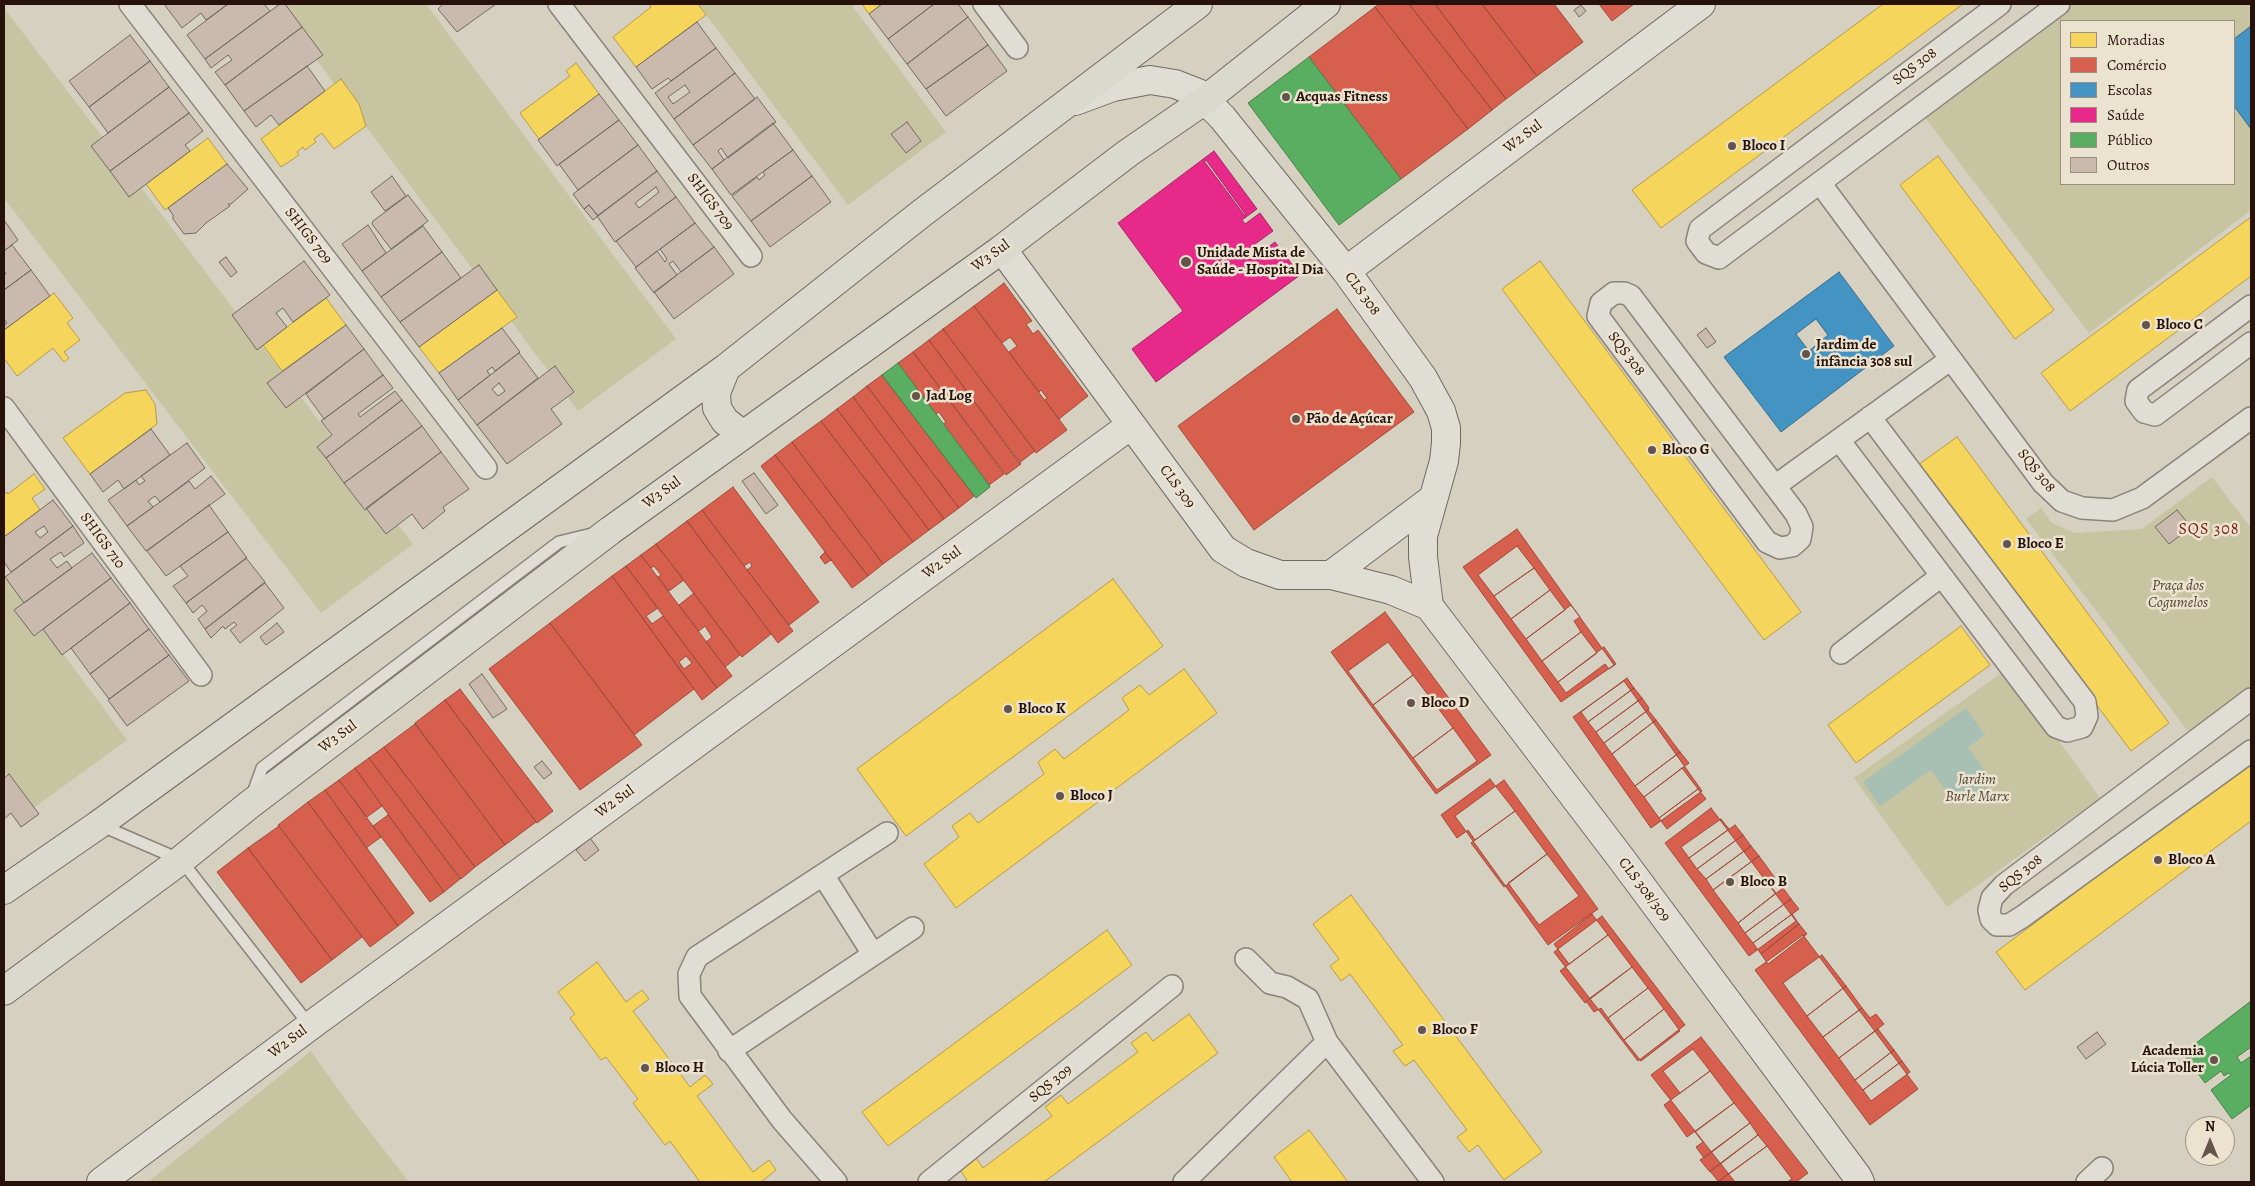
<!DOCTYPE html>
<meta charset="utf-8">
<style>
body{margin:0}
#map{position:relative;width:2255px;height:1186px;overflow:hidden;background:#d6d0c0;font-family:Alegreya,serif}
canvas{display:block}
.frame{position:absolute;inset:0;border:5px solid #26120a;pointer-events:none}
.legend{position:absolute;left:2060px;top:20px;width:175px;height:165px;box-sizing:border-box;background:#ebe3d0;border:1px solid #9c8f81;margin:0;padding:6px 9px;list-style:none;font-size:15px;color:#26120a}
.legend li{display:flex;align-items:center;gap:10px;height:25px}
.legend b{width:25px;border:1px solid #9c8f81}
.north{position:absolute;left:2185px;top:1116px;width:50px;height:50px;box-sizing:border-box;background:#ebe3d0;border:1px solid #9c8f81;border-radius:50%;rotate:0deg;font-size:14px;font-weight:700;line-height:20px;text-align:center;color:#26120a}
.north::after{content:'';display:block;margin:auto;width:18px;height:22px;background:#64544a;clip-path:polygon(50% 0,100% 100%,50% 72%,0 100%)}
</style>
<div id="map">
<canvas width="2255" height="1186"></canvas>
<div class="frame"></div>
<ul class="legend">
<li><b style="height:14px;background:#f6d55c"></b>Moradias</li>
<li><b style="height:14px;background:#d6604d"></b>Comércio</li>
<li><b style="height:14px;background:#4393c3"></b>Escolas</li>
<li><b style="height:14px;background:#e7298a"></b>Saúde</li>
<li><b style="height:14px;background:#5aae61"></b>Público</li>
<li><b style="height:14px;background:#c9baad"></b>Outros</li>
</ul>
<div class="north">N</div>
</div>
<script>
const g = document.querySelector('canvas').getContext('2d');
g.lineJoin = 'round';
function paint(path, color) { g.fillStyle = color; g.fill(path, 'evenodd'); }
const toPath = rows => new Path2D(rows.map(r => 'M' + r).join(''));
function stroke(path, color, width, dash) { g.strokeStyle = color; g.lineWidth = width; g.lineCap = dash ? 'butt' : 'round'; g.setLineDash(dash || []); g.stroke(path); }
function drawText(font, color, halo, rows, align = 'center') {
  g.font = font + ' Alegreya,serif'; g.lineWidth = 5; g.setLineDash([]); g.textBaseline = 'middle'; g.strokeStyle = halo; g.fillStyle = color; for (const [text, x, y, turn = 0] of rows) {
    g.save(); g.translate(x, y); g.rotate((+turn || 0) * Math.PI / 180); g.textAlign = isNaN(turn) ? turn : align; if (halo) g.strokeText(text, 0, 0); g.fillText(text, 0, 0); g.restore();
  }
}
paint(toPath([
 [275,4,426,4,676,339,578,411],
 [698,4,851,4,946,132,848,205],
 [2073,4,2251,4,2251,210,2089,333,1924,116],
 [2061,21,2234,21,2234,184,2061,184],
 [4,8,413,544,321,613,4,198],
 [2212,477,2251,528,2251,691,2191,735,2026,519,2041,508,2052,523,2075,533,2142,529],
 [4,574,127,740,32,809,4,771],
 [2007,669,2100,798,1947,907,1854,778],
 [311,1051,353,1110,409,1182,148,1182]
]), '#c7c4a1');
paint(toPath([
 [1966,708,1985,735,1968,747,1987,774,1987,791,1983,798,1975,803,1965,803,1951,797,1931,770,1880,806,1863,782]
]), '#a8bfb4');
const homes = toPath([
 [649,4,698,4,706,15,636,67,613,37,651,7,649,4],
 [862,4,882,4,869,14,862,4],
 [1883,4,1963,4,1661,228,1632,190,1883,4],
 [576,63,599,94,539,139,520,113,570,76,566,71,576,63],
 [341,79,359,104,366,126,334,149,322,133,314,139,316,142,305,150,303,147,297,152,299,155,281,167,261,139,341,79],
 [208,138,227,164,165,210,146,184,208,138],
 [1938,156,2054,310,2015,339,1900,185,1938,156],
 [2251,217,2251,276,2070,411,2041,373,2251,217],
 [1540,261,1801,612,1764,640,1502,289,1540,261],
 [497,290,517,317,439,373,419,347,497,290],
 [54,293,73,318,67,323,80,340,64,352,69,358,64,362,53,348,17,376,4,358,4,330,54,293],
 [326,298,346,325,282,371,263,345,326,298],
 [146,390,155,404,157,424,90,474,63,438,125,393,146,390],
 [1957,437,2169,723,2131,751,1918,465,1957,437],
 [34,474,45,489,32,498,40,510,4,537,4,494,7,492,8,494,34,474],
 [1113,579,1163,646,906,836,857,769,1113,579],
 [1961,626,1990,665,1856,763,1828,725,1961,626],
 [1184,669,1217,713,956,908,924,864,959,837,952,826,970,813,978,823,1044,774,1038,762,1055,749,1064,759,1129,710,1122,698,1140,685,1149,695,1184,669],
 [2251,761,2251,821,2025,990,1996,952,2251,761],
 [1351,895,1542,1152,1504,1180,1478,1145,1469,1152,1457,1137,1467,1130,1414,1060,1405,1066,1393,1051,1403,1045,1350,974,1341,981,1330,966,1339,959,1313,924,1351,895],
 [1107,930,1132,965,888,1146,862,1112,1107,930],
 [597,962,626,1002,642,990,649,999,633,1011,690,1087,705,1075,713,1084,697,1096,753,1172,769,1160,776,1170,761,1182,700,1182,670,1141,665,1145,633,1103,638,1099,606,1057,601,1060,570,1018,575,1014,558,992,597,962],
 [1189,1014,1218,1053,1044,1182,964,1182,967,1180,960,1170,976,1158,983,1168,1052,1116,1045,1107,1061,1095,1068,1104,1138,1052,1131,1043,1146,1032,1153,1041,1189,1014],
 [1309,1130,1348,1182,1292,1182,1274,1157,1309,1130]
]);
paint(homes, '#f6d55c');
stroke(homes, '#b89a43', 1);
const shops = toPath([
 [1380,4,1409,4,1492,110,1468,129,1375,7,1380,4],
 [1409,4,1435,4,1506,99,1492,110,1409,4],
 [1435,4,1482,4,1537,76,1506,99,1435,4],
 [1482,4,1554,4,1583,42,1537,76,1482,4],
 [1599,4,1634,4,1612,21,1599,4],
 [1375,7,1468,129,1401,179,1309,57,1375,7],
 [1004,283,1032,321,1026,324,1033,334,1038,330,1088,396,1059,419,1045,400,1047,398,1041,390,1039,392,1009,352,1017,346,1010,337,1002,343,974,306,1004,283],
 [974,306,1067,430,1036,453,943,329,974,306],
 [1337,309,1414,412,1254,530,1178,426,1337,309],
 [943,329,1035,451,1019,463,929,340,943,329],
 [929,340,1021,464,1006,475,913,352,929,340],
 [913,352,1004,474,989,485,943,424,946,422,939,412,936,414,898,363,913,352],
 [882,375,974,496,959,508,867,386,882,375],
 [867,386,959,508,944,519,853,397,867,386],
 [853,397,944,519,929,530,837,409,853,397],
 [837,409,929,530,913,542,821,421,837,409],
 [821,421,913,542,883,564,792,442,821,421],
 [792,442,883,564,868,576,775,455,792,442],
 [775,455,868,576,852,588,761,466,775,455],
 [733,487,819,602,789,625,747,570,752,566,750,562,744,566,702,510,733,487],
 [702,510,793,631,778,643,687,521,702,510],
 [687,521,771,634,742,657,656,544,687,521],
 [1517,529,1614,665,1561,702,1463,567,1517,529],
 [656,544,684,580,669,591,658,577,661,575,654,566,651,568,641,555,656,544],
 [1517,546,1534,568,1494,596,1478,575,1517,546],
 [825,552,831,560,825,564,820,557,825,552],
 [641,555,732,676,717,688,626,566,641,555],
 [626,566,658,608,646,616,652,624,663,616,717,688,702,700,612,576,626,566],
 [686,656,692,663,684,669,679,662,686,656],
 [1534,568,1550,590,1511,619,1494,596,1534,568],
 [612,576,694,689,634,735,550,623,612,576],
 [1550,590,1565,610,1526,639,1511,619,1550,590],
 [694,593,740,655,725,667,706,642,712,637,705,626,699,631,679,605,694,593],
 [1571,605,1580,617,1574,621,1581,632,1542,661,1526,639,1571,605],
 [1385,612,1491,755,1436,794,1331,652,1385,612],
 [550,623,642,745,580,790,489,669,550,623],
 [1581,632,1597,653,1558,682,1542,661,1581,632],
 [1388,642,1413,675,1373,705,1348,671,1388,642],
 [1604,647,1616,664,1609,669,1605,664,1566,693,1558,682,1604,647],
 [1413,675,1453,728,1413,758,1373,705,1413,675],
 [1627,678,1634,688,1588,722,1581,712,1627,678],
 [1624,681,1702,791,1651,828,1573,717,1624,681],
 [1634,688,1642,698,1596,732,1588,722,1634,688],
 [460,689,553,811,537,823,445,700,460,689],
 [1642,698,1649,708,1648,710,1604,743,1596,732,1642,698],
 [445,700,536,822,505,845,415,723,445,700],
 [1648,710,1656,720,1612,754,1604,743,1648,710],
 [1656,720,1680,752,1635,786,1612,754,1656,720],
 [415,724,505,845,475,867,384,747,415,724],
 [1453,728,1477,761,1437,790,1413,758,1453,728],
 [384,747,475,867,461,879,369,758,384,747],
 [1680,752,1689,763,1644,797,1635,786,1680,752],
 [369,758,460,879,444,892,355,768,369,758],
 [355,768,382,806,367,817,339,780,355,768],
 [1682,768,1698,789,1659,818,1644,797,1682,768],
 [1490,779,1515,811,1475,840,1468,830,1457,838,1441,815,1490,779],
 [339,780,381,837,366,848,325,790,339,780],
 [1504,780,1598,909,1548,945,1455,816,1504,780],
 [1698,789,1706,799,1667,829,1659,818,1698,789],
 [325,790,414,913,398,926,308,802,325,790],
 [308,802,398,926,370,947,278,825,308,802],
 [1711,808,1796,921,1749,956,1665,843,1711,808],
 [1515,811,1547,854,1504,887,1471,843,1515,811],
 [388,815,444,892,430,902,373,826,388,815],
 [1721,819,1729,829,1689,858,1681,847,1721,819],
 [1735,825,1743,835,1697,869,1689,858,1735,825],
 [279,826,362,937,332,960,248,848,279,826],
 [1743,835,1751,846,1706,879,1697,869,1743,835],
 [1751,846,1759,856,1713,890,1706,879,1751,846],
 [248,848,332,960,301,983,217,872,248,848],
 [1547,854,1579,896,1539,925,1508,883,1547,854],
 [1759,856,1775,878,1768,883,1776,893,1738,923,1713,890,1759,856],
 [1783,888,1791,899,1745,933,1738,923,1783,888],
 [1791,899,1799,909,1753,943,1745,933,1791,899],
 [1592,914,1608,935,1569,964,1554,944,1592,914],
 [1792,914,1799,924,1761,954,1753,943,1792,914],
 [1602,916,1685,1025,1638,1061,1554,952,1602,916],
 [1799,924,1807,934,1768,964,1761,954,1799,924],
 [1608,935,1632,967,1585,1003,1560,971,1608,935],
 [1803,935,1918,1089,1870,1125,1755,970,1803,935],
 [1822,955,1846,986,1807,1016,1783,983,1822,955],
 [1632,967,1648,988,1608,1018,1601,1008,1594,1012,1586,1001,1632,967],
 [1846,986,1862,1008,1823,1037,1807,1016,1846,986],
 [1648,988,1664,1009,1624,1040,1608,1018,1648,988],
 [1862,1008,1870,1018,1876,1014,1884,1024,1839,1058,1823,1037,1862,1008],
 [1664,1009,1680,1031,1641,1061,1624,1040,1664,1009],
 [1878,1029,1894,1050,1855,1080,1839,1058,1878,1029],
 [1701,1037,1808,1173,1796,1182,1735,1182,1651,1075,1701,1037],
 [1693,1049,1710,1071,1680,1093,1663,1071,1693,1049],
 [1894,1050,1902,1061,1863,1090,1855,1080,1894,1050],
 [1902,1061,1910,1072,1871,1101,1863,1090,1902,1061],
 [1710,1071,1734,1103,1687,1137,1664,1105,1710,1071],
 [1734,1103,1750,1123,1704,1158,1696,1147,1703,1142,1695,1132,1734,1103],
 [1750,1123,1758,1135,1710,1172,1700,1160,1750,1123],
 [1758,1135,1767,1146,1717,1182,1718,1181,1710,1171,1758,1135],
 [1767,1146,1792,1179,1787,1182,1718,1182,1767,1146]
]);
paint(shops, '#d6604d');
stroke(shops, '#a14939', 1);
const schools = toPath([
 [2251,26,2251,129,2234,106,2234,39,2251,26],
 [1839,272,1894,346,1781,432,1724,357,1839,272],
 [1816,319,1828,335,1809,351,1796,334,1816,319]
]);
paint(schools, '#4393c3');
stroke(schools, '#3a6c8c', 1);
const health = toPath([
 [1214,151,1257,209,1242,220,1245,224,1260,213,1273,231,1244,252,1251,260,1275,242,1300,275,1156,382,1132,349,1183,311,1118,223,1214,151],
 [1206,160,1246,215,1245,216,1204,161,1206,160],
 [1229,254,1231,256,1207,274,1205,272,1229,254]
]);
paint(health, '#e7298a');
stroke(health, '#ad2264', 1);
const public = toPath([
 [1309,57,1401,179,1339,225,1248,103,1309,57],
 [898,363,989,485,990,487,976,498,882,375,898,363],
 [2251,1001,2251,1047,2237,1057,2241,1063,2251,1056,2251,1105,2232,1119,2211,1090,2231,1075,2229,1073,2224,1076,2221,1071,2205,1083,2183,1053,2251,1001]
]);
paint(public, '#5aae61');
stroke(public, '#4a7f47', 1);
const building = toPath([
 [164,4,228,4,206,20,201,13,182,28,164,4],
 [228,4,264,4,270,11,205,59,187,35,228,4],
 [280,4,285,4,302,27,225,85,215,72,232,60,228,55,211,68,205,59,280,4],
 [443,4,496,4,457,32,438,9,443,4],
 [882,4,934,4,888,39,869,14,882,4],
 [934,4,958,4,968,17,907,64,888,39,934,4],
 [1581,5,1586,11,1579,17,1574,10,1581,5],
 [968,17,988,45,926,89,907,64,968,17],
 [697,22,716,48,671,81,668,78,652,89,636,67,697,22],
 [302,27,323,55,244,111,225,85,302,27],
 [130,35,150,61,89,107,69,81,130,35],
 [988,45,1007,71,946,116,926,89,988,45],
 [716,48,735,73,674,119,655,93,716,48],
 [685,85,690,92,673,104,668,97,685,85],
 [150,61,169,87,108,133,89,107,150,61],
 [307,66,325,91,279,125,271,115,256,127,244,111,307,66],
 [735,73,755,99,693,145,674,119,735,73],
 [169,87,189,113,110,171,91,146,169,87],
 [599,94,619,120,557,166,538,140,599,94],
 [757,97,776,122,728,158,721,148,718,151,724,160,712,169,693,145,757,97],
 [189,113,203,131,185,145,190,151,129,197,110,171,189,113],
 [619,120,638,145,578,190,559,164,619,120],
 [907,122,921,141,906,153,891,134,907,122],
 [773,123,793,150,731,195,712,169,773,123],
 [638,145,657,171,598,216,589,205,584,209,573,194,638,145],
 [793,150,812,176,751,221,732,196,757,177,759,180,765,175,763,172,793,150],
 [227,164,248,189,231,204,228,204,230,206,206,223,196,233,184,234,173,219,173,215,168,208,227,164],
 [657,171,676,197,615,242,597,216,657,171],
 [656,187,659,192,639,208,635,203,656,187],
 [392,176,406,196,385,211,371,192,392,176],
 [812,176,831,202,770,247,751,221,812,176],
 [408,195,428,221,391,249,372,224,373,221,408,195],
 [676,197,695,223,636,267,616,241,676,197],
 [589,205,598,216,593,220,584,209,589,205],
 [4,220,18,240,4,251,4,220],
 [695,223,714,247,681,272,673,261,669,264,677,275,654,293,635,268,657,251,665,262,667,259,660,249,695,223],
 [368,225,386,253,362,271,342,244,368,225],
 [423,226,442,252,381,297,362,271,423,226],
 [12,245,31,270,4,290,4,274,6,274,4,271,4,251,12,245],
 [714,247,734,274,674,319,654,292,714,247],
 [442,252,461,278,400,322,381,297,442,252],
 [226,257,237,272,231,277,219,262,226,257],
 [304,261,330,295,293,322,283,308,276,313,287,327,257,350,232,315,304,261],
 [479,265,497,290,419,347,400,322,479,265],
 [31,270,50,296,4,330,4,325,7,323,4,319,4,290,31,270],
 [346,325,364,349,286,408,267,383,346,325],
 [502,328,520,352,495,371,492,367,487,371,490,375,458,400,439,373,502,328],
 [1706,328,1716,342,1707,348,1697,335,1706,328],
 [364,349,383,375,324,419,306,394,364,349],
 [519,353,538,378,477,425,458,400,519,353],
 [499,383,505,391,498,396,492,389,499,383],
 [555,366,574,392,551,409,562,424,507,464,477,425,555,366],
 [383,375,393,388,358,414,360,417,395,391,402,400,326,458,317,447,332,435,321,421,383,375],
 [402,400,422,426,344,483,326,458,402,400],
 [422,426,441,452,365,510,344,483,422,426],
 [151,429,170,455,124,489,118,480,103,492,90,474,151,429],
 [187,443,205,468,160,502,155,496,148,501,153,507,127,526,108,500,136,480,139,485,145,481,141,476,187,443],
 [441,452,469,489,443,507,445,511,423,529,412,514,386,534,366,508,441,452],
 [754,473,778,505,766,514,742,481,754,473],
 [211,476,225,494,146,551,127,526,189,481,195,489,211,476],
 [53,500,73,526,11,572,4,562,4,537,53,500],
 [44,526,48,532,40,538,35,532,44,526],
 [209,505,228,532,166,576,147,551,209,505],
 [2177,510,2191,527,2169,544,2155,527,2177,510],
 [73,526,84,543,64,557,61,552,50,559,57,568,67,561,72,568,24,603,5,577,73,526],
 [228,532,247,558,186,603,173,586,188,576,180,566,228,532],
 [92,553,111,578,34,636,14,610,92,553],
 [246,558,265,582,205,629,198,619,207,611,202,605,193,613,186,603,246,558],
 [111,578,130,603,62,655,43,629,111,578],
 [265,583,284,608,240,643,230,630,237,625,234,622,225,629,223,626,211,638,205,629,265,583],
 [130,603,149,629,90,674,71,648,130,603],
 [277,623,284,632,266,645,260,637,277,623],
 [149,629,169,655,109,699,90,674,149,629],
 [169,655,189,681,127,726,108,700,169,655],
 [482,674,507,709,493,718,469,684,482,674],
 [542,761,552,773,544,779,534,767,542,761],
 [9,774,39,814,21,827,11,813,4,819,4,778,9,774],
 [590,838,599,850,585,861,576,850,590,838],
 [2097,1032,2106,1044,2086,1059,2077,1047,2097,1032]
]);
paint(building, '#c9baad');
stroke(building, '#706a61', 1);
const lane = toPath([
 [252,796,262,768,559,542,592,534],
 [100,825,181,860,310,1026]
]);
const street = toPath([
 [130,4,486,468],
 [559,4,751,256],
 [984,4,1017,48],
 [2000,4,1700,229,1697,241,1706,253,1719,258,2059,4],
 [1820,183,2043,483,2062,501,2082,508,2113,510,2142,498,2251,418],
 [1614,293,1624,293,1631,296,1796,514,1802,527,1800,539,1792,546,1780,548,1767,542,1598,316,1601,303,1614,293],
 [2251,306,2138,390,2136,401,2144,412,2155,415,2251,343],
 [4,408,201,675],
 [1839,440,2056,727,2067,731,2082,727,2087,716,2085,702,1870,417],
 [1775,486,1951,359],
 [1841,653,1941,576],
 [2251,699,2004,885,1992,898,1989,910,1991,919,1997,925,2009,925,2022,917,2251,751],
 [823,875,873,954],
 [1246,959,1270,983,1287,987,1308,999,1327,1042,1433,1182],
 [729,1051,913,928],
 [836,1182,782,1120,690,996,689,974,697,957,887,833],
 [929,1182,1172,986],
 [1184,1182,1327,1042],
 [2087,1182,2102,1168]
]);
const secondary = toPath([
 [1075,101,1113,87,1150,80,1175,84,1198,93,1222,117,1346,271,1423,378,1441,411,1446,428,1446,443,1444,461,1423,536,1423,557,1429,606],
 [1002,249,1223,549,1246,563,1280,575,1331,575,1391,590,1429,606],
 [1346,271,1701,4],
 [1331,575,1431,500],
 [1429,606,1623,861,1857,1176,1860,1182],
 [101,1182,310,1026,1131,425]
]);
const primary = toPath([
 [726,368,716,393,717,408,725,421,742,434],
 [4,890,98,825,726,368,922,213,1198,4],
 [4,991,181,860,249,805,611,530,1002,249,1128,153,1205,100,1326,4]
]);
stroke(lane, '#898379', 14);
stroke(street, '#898379', 24);
stroke(secondary, '#706a61', 30);
stroke(primary, '#706a61', 30);
stroke(lane, '#e0ddd5', 11);
stroke(street, '#e0ddd5', 21);
stroke(secondary, '#e0ddd5', 28);
stroke(primary, '#dbd8ce', 28);
for (const [x, y, r, color] of [
 [1286,97,5,"#64544a"],
 [1732,146,5,"#64544a"],
 [1186,262,6,"#64544a"],
 [2146,325,5,"#64544a"],
 [1806,354,5,"#64544a"],
 [916,396,5,"#64544a"],
 [1296,419,5,"#64544a"],
 [1652,450,5,"#64544a"],
 [2007,544,5,"#64544a"],
 [1411,703,5,"#64544a"],
 [1008,709,5,"#64544a"],
 [1060,796,5,"#64544a"],
 [2158,860,5,"#64544a"],
 [1730,882,5,"#64544a"],
 [1422,1030,5,"#64544a"],
 [2214,1060,5,"#64544a"],
 [645,1068,5,"#64544a"]
]) { const dot = new Path2D(); dot.arc(x, y, r, 0, 2 * Math.PI); g.fillStyle = color; g.fill(dot); stroke(dot, '#ebe3d0', 2); }
drawText('15px', '#26120a', '#ebe3d0', [
 ["SQS 308",1915,67,-37],
 ["W2 Sul",1523,137,-37],
 ["SHIGS 709",710,202,53],
 ["SHIGS 709",308,236,52],
 ["W3 Sul",991,256,-36],
 ["CLS 308",1362,294,54],
 ["SQS 308",1626,354,53],
 ["SQS 308",2036,471,51],
 ["CLS 309",1177,487,54],
 ["W3 Sul",662,493,-36],
 ["SHIGS 710",102,541,54],
 ["W2 Sul",942,563,-36],
 ["W3 Sul",338,737,-37],
 ["W2 Sul",615,802,-36],
 ["SQS 308",2021,874,-39],
 ["CLS 308/309",1644,890,53],
 ["W2 Sul",288,1042,-37],
 ["SQS 309",1051,1084,-39]
]);
drawText('bold 15px', '#26120a', '#ebe3d0', [
 ["Acquas Fitness",1296,97],
 ["Bloco I",1742,146],
 ["Unidade Mista de",1197,253],
 ["Saúde - Hospital Dia",1197,270],
 ["Bloco C",2156,325],
 ["Jardim de",1816,345],
 ["infância 308 sul",1816,362],
 ["Jad Log",926,396],
 ["Pão de Açúcar",1306,419],
 ["Bloco G",1662,450],
 ["Bloco E",2017,544],
 ["Bloco D",1421,703],
 ["Bloco K",1018,709],
 ["Bloco J",1070,796],
 ["Bloco A",2168,860],
 ["Bloco B",1740,882],
 ["Bloco F",1432,1030],
 ["Academia",2204,1051,"right"],
 ["Lúcia Toller",2204,1068,"right"],
 ["Bloco H",655,1068]
], 'left');
drawText('italic 15px', '#524530', '#ebe3d0', [
 ["Praça dos",2178,586],
 ["Cogumelos",2178,603],
 ["Jardim",1977,780],
 ["Burle Marx",1977,797]
]);
g.letterSpacing = '1px';
drawText('16px', '#7a1f14', '#ebe3d0', [
 ["SQS 308",2209,530]
]);
g.letterSpacing = '0px';
</script>
